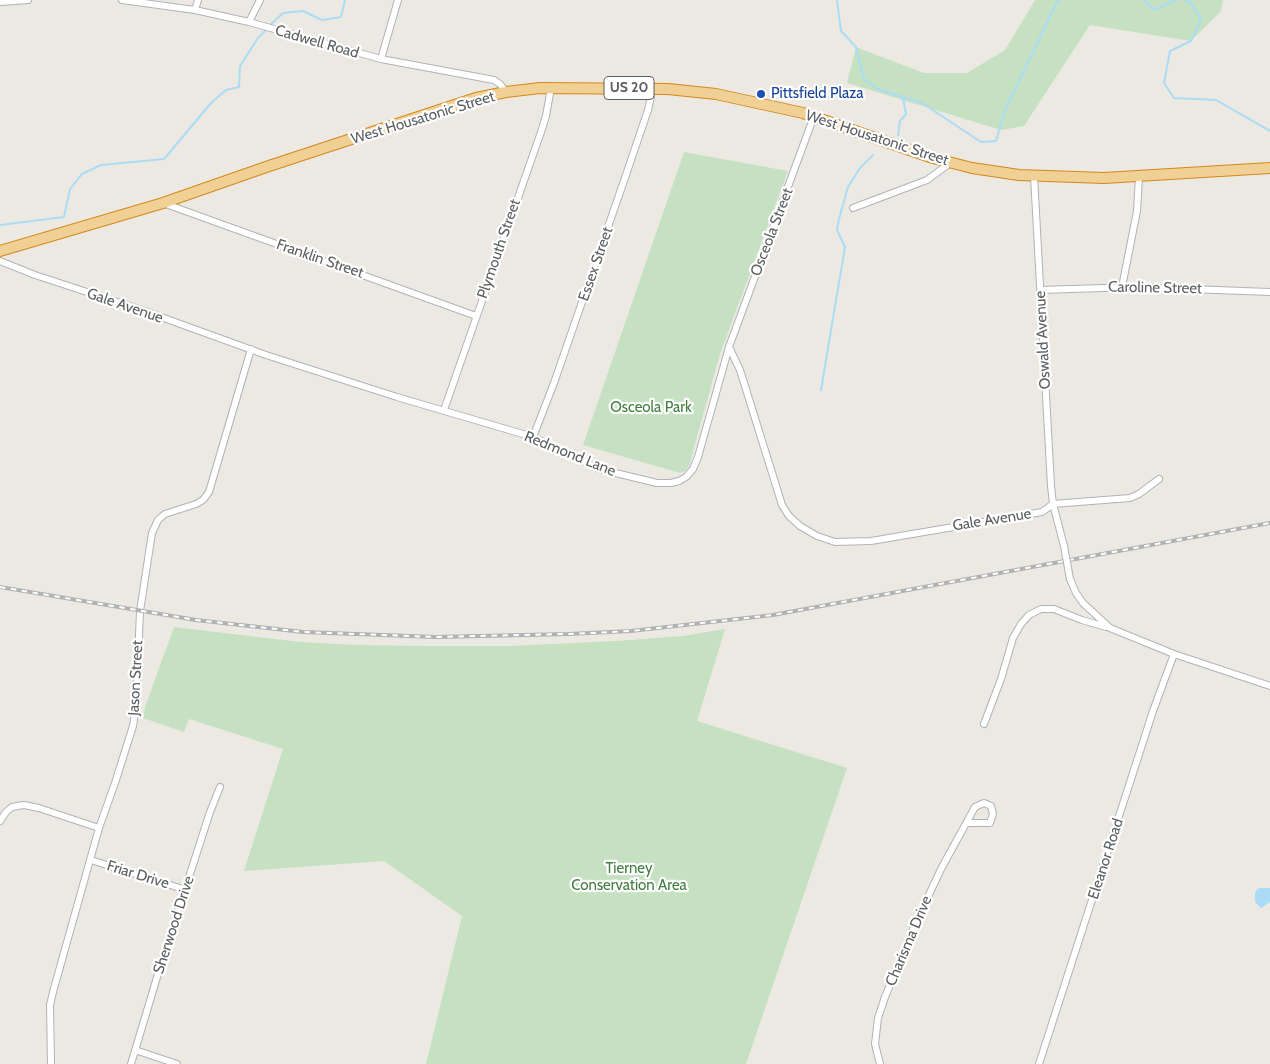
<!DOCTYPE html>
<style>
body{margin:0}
canvas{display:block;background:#ece9e3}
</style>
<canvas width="1270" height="1064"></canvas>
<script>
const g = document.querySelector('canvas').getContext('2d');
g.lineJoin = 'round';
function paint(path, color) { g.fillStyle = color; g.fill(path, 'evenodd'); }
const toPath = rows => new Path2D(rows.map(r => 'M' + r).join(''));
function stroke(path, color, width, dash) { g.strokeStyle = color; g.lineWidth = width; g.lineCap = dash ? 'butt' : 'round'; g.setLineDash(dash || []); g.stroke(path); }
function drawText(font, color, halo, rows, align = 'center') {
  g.font = font + ' Cabin,sans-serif'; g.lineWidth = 4.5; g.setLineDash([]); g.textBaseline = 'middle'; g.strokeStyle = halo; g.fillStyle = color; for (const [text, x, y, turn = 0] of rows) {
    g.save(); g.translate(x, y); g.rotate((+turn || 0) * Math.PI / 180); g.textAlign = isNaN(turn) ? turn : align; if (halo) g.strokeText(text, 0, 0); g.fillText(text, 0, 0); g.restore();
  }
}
paint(toPath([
 [1035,0,1223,0,1221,11,1191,41,1090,25,1024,126,1001,130,847,83,856,47,924,73,967,73,1005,50],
 [684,152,788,171,720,354,689,466,685,471,680,473,583,445],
 [174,627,300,642,356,645,427,646,510,646,615,641,683,636,725,629,697,721,847,768,746,1064,426,1064,462,916,384,861,244,871,283,749,189,719,184,732,143,718,145,707]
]), '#c5e1c2');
paint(toPath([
 [1259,888,1270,888,1270,902,1261,908,1255,902,1255,892]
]), '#aadcf5');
stroke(toPath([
 [837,0,841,31,856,47,864,79,877,89,922,103,981,142,996,141,1005,110,1057,2,1059,0],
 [1144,0,1154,10,1175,0],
 [1185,0,1191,3,1201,20,1191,41,1170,51,1164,83,1174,98,1216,100,1270,131],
 [270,25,283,13,303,11,322,20,341,17,345,0],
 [898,135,900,121,906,114,903,98],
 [0,225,64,217,70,189,82,174,101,165,164,159,212,102,226,90,239,87,240,66,258,38,267,29],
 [821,390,845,247,837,230,839,219,848,187,860,168,873,155]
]), '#aadcf5', 2);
const minor = toPath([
 [122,0,195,10,249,22,381,59,494,80,500,84,506,92],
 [0,2,28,0],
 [195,10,198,0],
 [249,22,260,0],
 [381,59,398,0],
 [1034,176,1051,486,1053,504,1064,546],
 [163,203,476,316],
 [853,208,927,180,950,163],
 [0,261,35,275,139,309,266,355,397,397,533,437,599,469,657,483,671,483,679,481,686,477,693,469,698,457,729,347,740,370,782,505,789,516,800,526,817,536,835,542,871,541,1042,512,1053,504],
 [1122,287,1137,211,1139,177],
 [1040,290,1136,287,1270,292],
 [729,347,814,116],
 [444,410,541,132,546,116,551,88],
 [533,437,554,383,627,172,648,110,651,97,651,88],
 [1053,504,1130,498,1139,494,1159,479],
 [1070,579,1076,593,1083,603,1110,628,1174,654,1270,686],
 [984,724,1001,679,1013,638,1021,624,1029,615,1041,609,1054,609,1082,620,1106,627],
 [0,821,6,812,12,807,24,805,39,808,99,828],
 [91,860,186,890],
 [135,1050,177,1064],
 [51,1064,50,1005,53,992,99,828,115,783,133,726,136,707,140,611,152,533,158,520,165,514,196,504,203,500,209,492,251,349],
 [131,1064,161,964,210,812,220,787],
 [880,1064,875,1044,878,1018,885,997,914,927,941,869,975,807,984,803,991,806,993,814,990,823,967,823],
 [1039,1064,1153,711,1174,654]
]);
const highway = toPath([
 [0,251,163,203,269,166,476,98,506,92,540,88,668,89,716,94,803,113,933,158,972,168,1019,175,1104,178,1270,168]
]);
stroke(minor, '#b0b3b6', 8);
stroke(highway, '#d5871a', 12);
stroke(minor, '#fff', 6);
stroke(highway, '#f0d095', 10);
const rail = toPath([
 [0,587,196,620,303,632,436,637,568,634,631,631,773,615,1270,523]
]);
stroke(rail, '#b1b2b2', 4);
stroke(rail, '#fff', 2, [5.5]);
const minorBridge = toPath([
 [1064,546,1070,579]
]);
stroke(minorBridge, '#b0b3b6', 8, []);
stroke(minorBridge, '#fff', 6);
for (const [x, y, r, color] of [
 [761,94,5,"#1a4fb4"]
]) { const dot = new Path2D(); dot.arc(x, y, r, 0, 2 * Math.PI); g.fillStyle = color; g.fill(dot); stroke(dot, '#fff', 2); }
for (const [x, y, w] of [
 [629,88,50]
]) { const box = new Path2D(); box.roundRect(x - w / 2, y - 11.5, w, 23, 4); g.fillStyle = '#fff'; g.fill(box); stroke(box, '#5b5f62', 1); }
drawText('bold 14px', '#5b5f62', null, [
 ["US 20",629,88]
]);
drawText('15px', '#5b5f62', '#fff', [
 ["Cadwell Road",317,42,16],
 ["West Housatonic Street",423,118,-17],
 ["West Housatonic Street",877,138,18],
 ["Osceola Street",772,232,-69],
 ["Plymouth Street",499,249,-71],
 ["Franklin Street",320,259,19],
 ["Essex Street",596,264,-71],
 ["Caroline Street",1155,288,1],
 ["Gale Avenue",125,306,19],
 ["Oswald Avenue",1043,340,-93],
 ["Redmond Lane",570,454,22],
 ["Gale Avenue",992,520,-9],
 ["Jason Street",136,678,-87],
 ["Eleanor Road",1106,859,-72],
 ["Friar Drive",138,875,17],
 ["Sherwood Drive",174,925,-72],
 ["Charisma Drive",909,941,-67]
]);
drawText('15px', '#164399', '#fff', [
 ["Pittsfield Plaza",771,94]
], 'left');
drawText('15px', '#417e3e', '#fff', [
 ["Osceola Park",651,408],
 ["Tierney",629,869],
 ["Conservation Area",629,886]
]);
</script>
